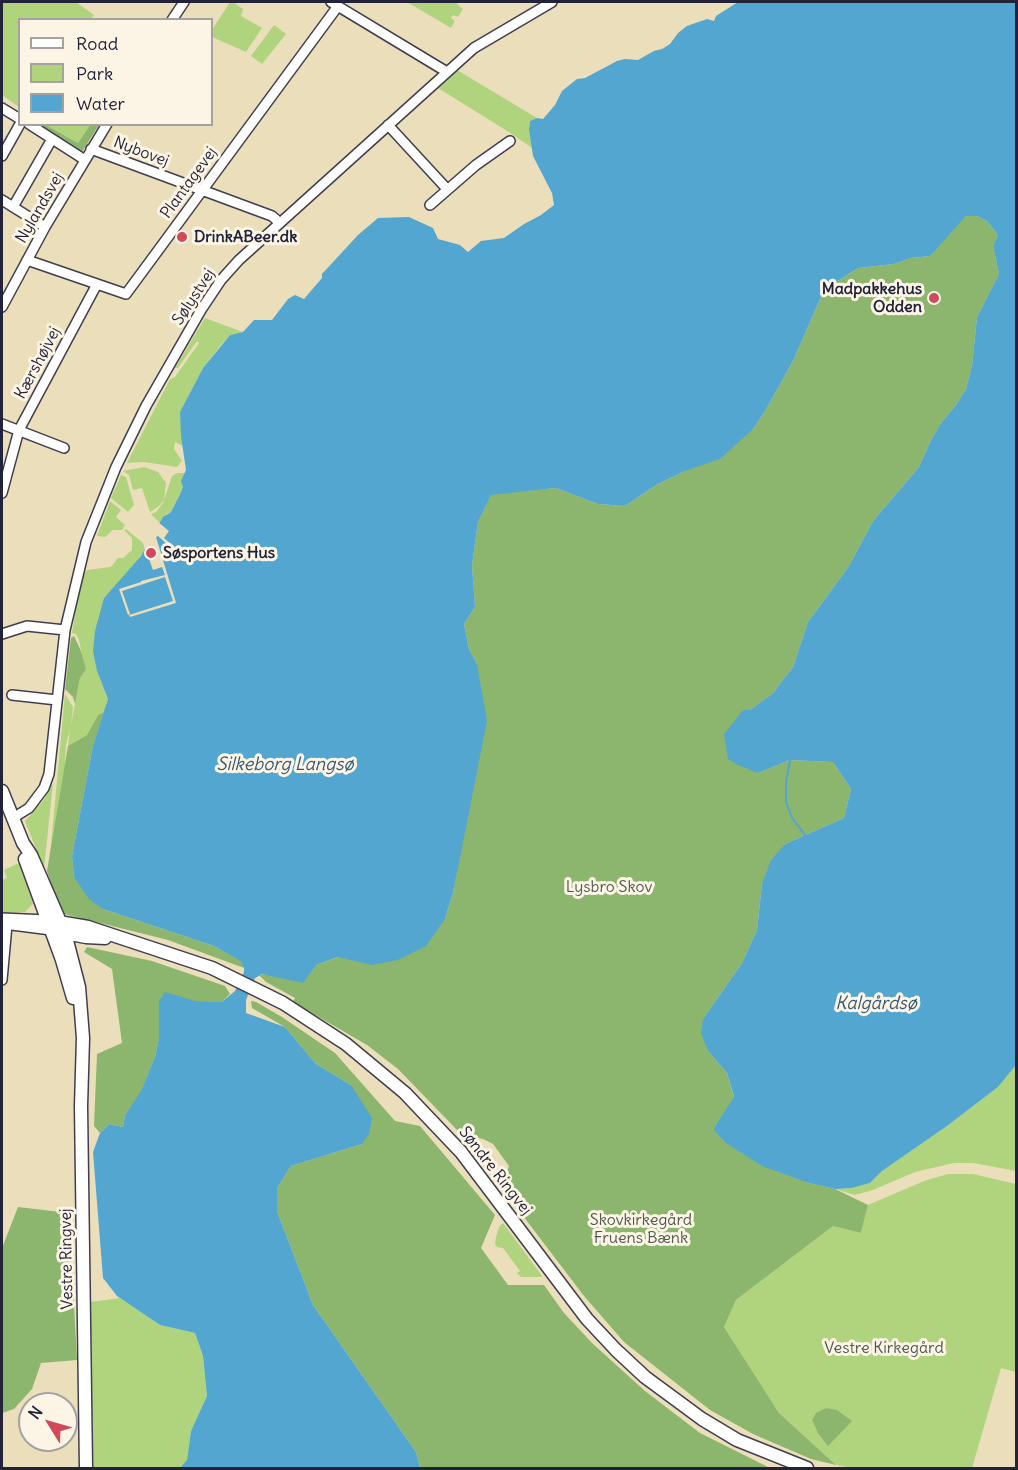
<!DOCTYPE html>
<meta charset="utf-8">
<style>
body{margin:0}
#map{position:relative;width:1018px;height:1470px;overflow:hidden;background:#ebdebb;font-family:Delius,sans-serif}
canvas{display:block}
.frame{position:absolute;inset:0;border:3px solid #22223b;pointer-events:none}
.legend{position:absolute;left:18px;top:18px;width:195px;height:108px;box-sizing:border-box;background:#fcf5e5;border:2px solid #a5a1a1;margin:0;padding:8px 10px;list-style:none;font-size:18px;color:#22223b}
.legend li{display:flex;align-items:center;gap:12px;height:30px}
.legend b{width:30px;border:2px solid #a5a1a1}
.north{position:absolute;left:18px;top:1392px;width:60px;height:60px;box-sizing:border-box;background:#fcf5e5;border:2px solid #a5a1a1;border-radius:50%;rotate:307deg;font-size:16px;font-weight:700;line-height:24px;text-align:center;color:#22223b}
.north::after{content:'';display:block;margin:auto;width:21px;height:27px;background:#d1495b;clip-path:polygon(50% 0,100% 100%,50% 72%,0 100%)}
</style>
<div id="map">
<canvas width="1018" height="1470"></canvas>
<div class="frame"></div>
<ul class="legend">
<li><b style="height:8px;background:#fff"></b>Road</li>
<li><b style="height:16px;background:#b0d47e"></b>Park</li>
<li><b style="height:16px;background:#53a6cf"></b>Water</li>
</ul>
<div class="north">N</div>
</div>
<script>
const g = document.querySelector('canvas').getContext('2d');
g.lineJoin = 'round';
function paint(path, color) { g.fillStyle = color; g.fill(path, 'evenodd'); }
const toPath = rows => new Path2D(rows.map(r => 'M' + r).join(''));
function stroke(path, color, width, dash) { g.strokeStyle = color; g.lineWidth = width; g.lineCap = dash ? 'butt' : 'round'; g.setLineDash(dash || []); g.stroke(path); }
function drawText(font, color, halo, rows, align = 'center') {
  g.font = font + ' Delius,sans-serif'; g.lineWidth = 6; g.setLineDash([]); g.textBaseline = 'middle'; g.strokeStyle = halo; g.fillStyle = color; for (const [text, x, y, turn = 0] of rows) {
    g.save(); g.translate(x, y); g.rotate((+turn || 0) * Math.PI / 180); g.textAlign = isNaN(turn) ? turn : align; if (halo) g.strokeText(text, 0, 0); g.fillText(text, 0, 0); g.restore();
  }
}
paint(toPath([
 [2,2,76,2,94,15,91,19,20,20,19,107,2,95],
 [230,2,233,2,243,9,241,16,262,28,246,52,212,37,212,30],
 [407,2,458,2,457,4,463,9,458,17,453,15,451,18,455,21,451,28],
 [274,25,286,34,262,64,251,56],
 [457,70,537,118,530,121,529,130,532,148,512,134,438,88],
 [46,125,90,125,78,143],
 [205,318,243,332,230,335,220,346,203,368,180,412,183,446,175,442,174,449,182,461,177,467,144,462,127,463,170,379,175,377,199,343,197,341,178,368,175,368],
 [144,467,158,472,166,483,164,500,159,506,150,512,142,488,133,490,129,475,123,471],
 [177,473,185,473,183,487,171,512,166,514,161,524,151,514,156,512,163,503,172,476],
 [121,475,126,477,134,505,128,512,111,498],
 [110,501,121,510,116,517,125,525,122,530,113,530,105,537,97,536],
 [126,529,143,543,145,550,131,569,104,598,97,671,108,699,104,712,98,715,87,735,68,746,70,729,66,745,64,780,50,856,65,694,73,707,71,725,80,678,85,669,79,640,76,634,72,633,78,597,83,575,87,570,111,567,118,558,123,558,132,550,132,538,124,530],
 [53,783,44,869,25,821,43,801],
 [21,862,33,904,25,912,2,913,2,880,7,878,4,870],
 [1016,1065,1016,1171,973,1163,954,1163,915,1172,873,1190,855,1195,835,1189,852,1188,870,1183,882,1171,947,1126,998,1087],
 [948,1174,973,1174,1016,1184,1016,1372,1001,1368,972,1468,852,1468,836,1465,779,1413,724,1327,736,1300,833,1226,861,1233,868,1205,924,1181],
 [503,1223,542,1276,541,1277,521,1277,517,1273,520,1271,503,1248,497,1247,495,1244,496,1237,499,1227],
 [120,1298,160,1325,195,1333,203,1356,207,1396,191,1431,187,1460,180,1468,93,1468,90,1302]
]), '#b0d47e');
paint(toPath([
 [32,125,46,125,78,143,90,125,99,125,82,152,78,153],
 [966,216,977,216,987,221,998,235,993,246,999,274,977,317,972,366,966,389,956,405,941,423,931,440,919,467,873,521,849,566,808,622,793,667,773,693,750,710,758,773,790,760,833,762,851,789,844,818,785,844,762,884,757,930,742,963,703,1019,708,1051,727,1073,734,1098,713,1129,809,1183,835,1189,868,1205,861,1233,833,1226,736,1300,724,1327,779,1413,836,1465,811,1459,753,1434,710,1410,624,1342,584,1296,501,1187,509,1166,493,1144,483,1139,462,1135,398,1069,367,1045,293,1002,295,998,266,982,259,975,316,965,445,919,453,893,464,831,477,664,469,649,464,624,475,607,472,565,478,522,491,494,556,488,598,504,625,506,658,484,685,471,753,429,765,411,793,361,824,290,858,268,894,264,911,258,930,256,948,232],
 [74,636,81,651,86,669,80,678,75,704,73,697,65,689,71,638],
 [104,712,93,745,72,856,74,877,103,909,214,946,242,961,244,968,168,940,64,914,60,910,47,871,68,746,87,735,98,715],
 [87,947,152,961,225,986,230,994,222,1002,159,1001,159,1038,155,1057,141,1092,125,1115,123,1127,109,1124,100,1133,94,1126,97,1054,122,1043,112,969,84,952],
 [251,1001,256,1002,282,1017,335,1053,395,1121,420,1126,495,1215,481,1248,508,1285,544,1285,564,1313,592,1343,645,1391,700,1433,770,1468,420,1468,416,1452,313,1305,277,1211,277,1188,291,1166,362,1144,351,1085,316,1064,285,1027,252,1008],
 [18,1207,69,1213,77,1360,41,1363,32,1389,14,1409,2,1413,2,1248],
 [826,1408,837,1410,852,1421,828,1446,818,1433,812,1420,816,1413]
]), '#8cb66d');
paint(toPath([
 [738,2,1016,2,1016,1065,998,1087,947,1126,882,1171,870,1183,852,1188,835,1189,809,1183,762,1166,726,1143,713,1129,734,1097,727,1073,708,1051,701,1033,703,1019,742,963,757,930,762,884,771,860,785,844,844,818,851,789,833,762,790,760,758,773,738,765,728,759,724,734,743,710,750,710,773,693,793,667,808,622,849,566,873,521,919,467,931,440,941,423,956,405,966,389,972,366,977,317,999,274,993,246,998,235,987,221,977,216,966,216,930,256,911,258,894,264,858,268,824,290,793,361,765,411,753,429,720,459,685,471,658,484,625,506,598,504,556,488,491,495,478,522,472,565,475,607,464,624,469,649,477,664,487,721,453,893,445,919,426,946,398,960,372,965,338,957,316,965,303,983,262,974,255,978,246,1000,246,1013,285,1027,316,1064,351,1085,372,1118,369,1134,362,1144,291,1166,277,1188,277,1211,313,1305,416,1452,420,1468,180,1468,187,1460,191,1431,207,1396,203,1356,195,1333,160,1325,117,1296,103,1278,93,1152,100,1133,109,1124,123,1127,125,1115,141,1091,155,1057,159,1038,159,1001,165,992,195,1001,222,1002,235,991,244,972,244,968,241,961,214,946,103,909,89,899,74,877,72,856,93,745,108,699,97,671,93,651,95,631,104,598,141,556,163,517,171,512,180,494,183,487,181,481,186,470,181,436,180,412,203,368,230,335,243,332,254,320,272,320,288,299,295,295,304,299,322,278,322,274,358,235,378,218,409,217,433,228,438,239,460,245,468,252,481,241,504,238,524,224,541,215,554,205,552,193,533,156,529,130,530,121,537,118,543,119,555,105,562,91,577,79,585,78,617,61,625,59,638,60,654,51,662,49,670,44,678,33,687,26,707,19,714,21,716,16]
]), '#53a6cf');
paint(toPath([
 [158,522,169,531,164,538,182,553,180,556,158,536,156,537,176,603,130,617,129,615,173,601,165,577,122,591,130,614,128,615,119,589,141,582,141,581,165,575,162,567,153,570,144,545]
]), '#ebdebb');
stroke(toPath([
 [790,760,786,782,786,802,792,818,805,835]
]), '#53a6cf', 2);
const minor = toPath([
 [331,2,447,72],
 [172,20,184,2],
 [2,108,20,119],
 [29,124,85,160],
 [388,125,447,189],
 [91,149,272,216,280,223],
 [2,156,20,124],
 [2,200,45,227],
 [430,205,476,165,510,141],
 [13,207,52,139],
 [27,260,126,294,338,6],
 [2,307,45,227,107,124],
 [2,424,64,448],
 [2,493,19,430,97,284],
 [2,634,27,626,65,630],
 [12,695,57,700],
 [13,818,29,808,44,788,49,774,65,630,86,542,116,467,146,406,201,310,221,280,239,260,474,48,552,2],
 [2,918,47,920,51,924],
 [4,924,51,930],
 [2,980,7,925]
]);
const major = toPath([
 [2,791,23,843,31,855,65,933,79,987,83,1038,81,1106,86,1468],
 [25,859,62,960,73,998],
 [47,920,88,927,212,968,283,1003,346,1044,405,1093,461,1152,587,1319,616,1350,645,1377,702,1419,737,1440,807,1468],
 [60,932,86,937,105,938]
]);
stroke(minor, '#403e4e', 12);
stroke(major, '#403e4e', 15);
stroke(minor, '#fff', 9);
stroke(major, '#fff', 12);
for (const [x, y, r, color] of [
 [182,237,6,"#d1495b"],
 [934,298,6,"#d1495b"],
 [151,553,6,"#d1495b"]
]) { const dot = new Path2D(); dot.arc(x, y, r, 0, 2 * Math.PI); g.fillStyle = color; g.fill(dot); stroke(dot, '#fcf5e5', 2); }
drawText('16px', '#22223b', '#fcf5e5', [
 ["Nybovej",141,152,21],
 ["Plantagevej",189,183,-54],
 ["Nylandsvej",40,208,-60],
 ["Sølystvej",194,297,-57],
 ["Kærshøjvej",38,363,-62],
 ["Søndre Ringvej",495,1171,52],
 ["Vestre Ringvej",67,1259,-91]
]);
drawText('bold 16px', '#22223b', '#fcf5e5', [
 ["DrinkABeer.dk",194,237],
 ["Madpakkehus",922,289,"right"],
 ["Odden",922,307,"right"],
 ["Søsportens Hus",163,553]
], 'left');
drawText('16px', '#4d574f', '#fcf5e5', [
 ["Lysbro Skov",609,887],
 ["Skovkirkegård",641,1220],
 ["Fruens Bænk",641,1238],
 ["Vestre Kirkegård",884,1348]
]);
drawText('italic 18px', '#365776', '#fcf5e5', [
 ["Silkeborg Langsø",285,765],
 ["Kalgårdsø",876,1004]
]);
</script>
